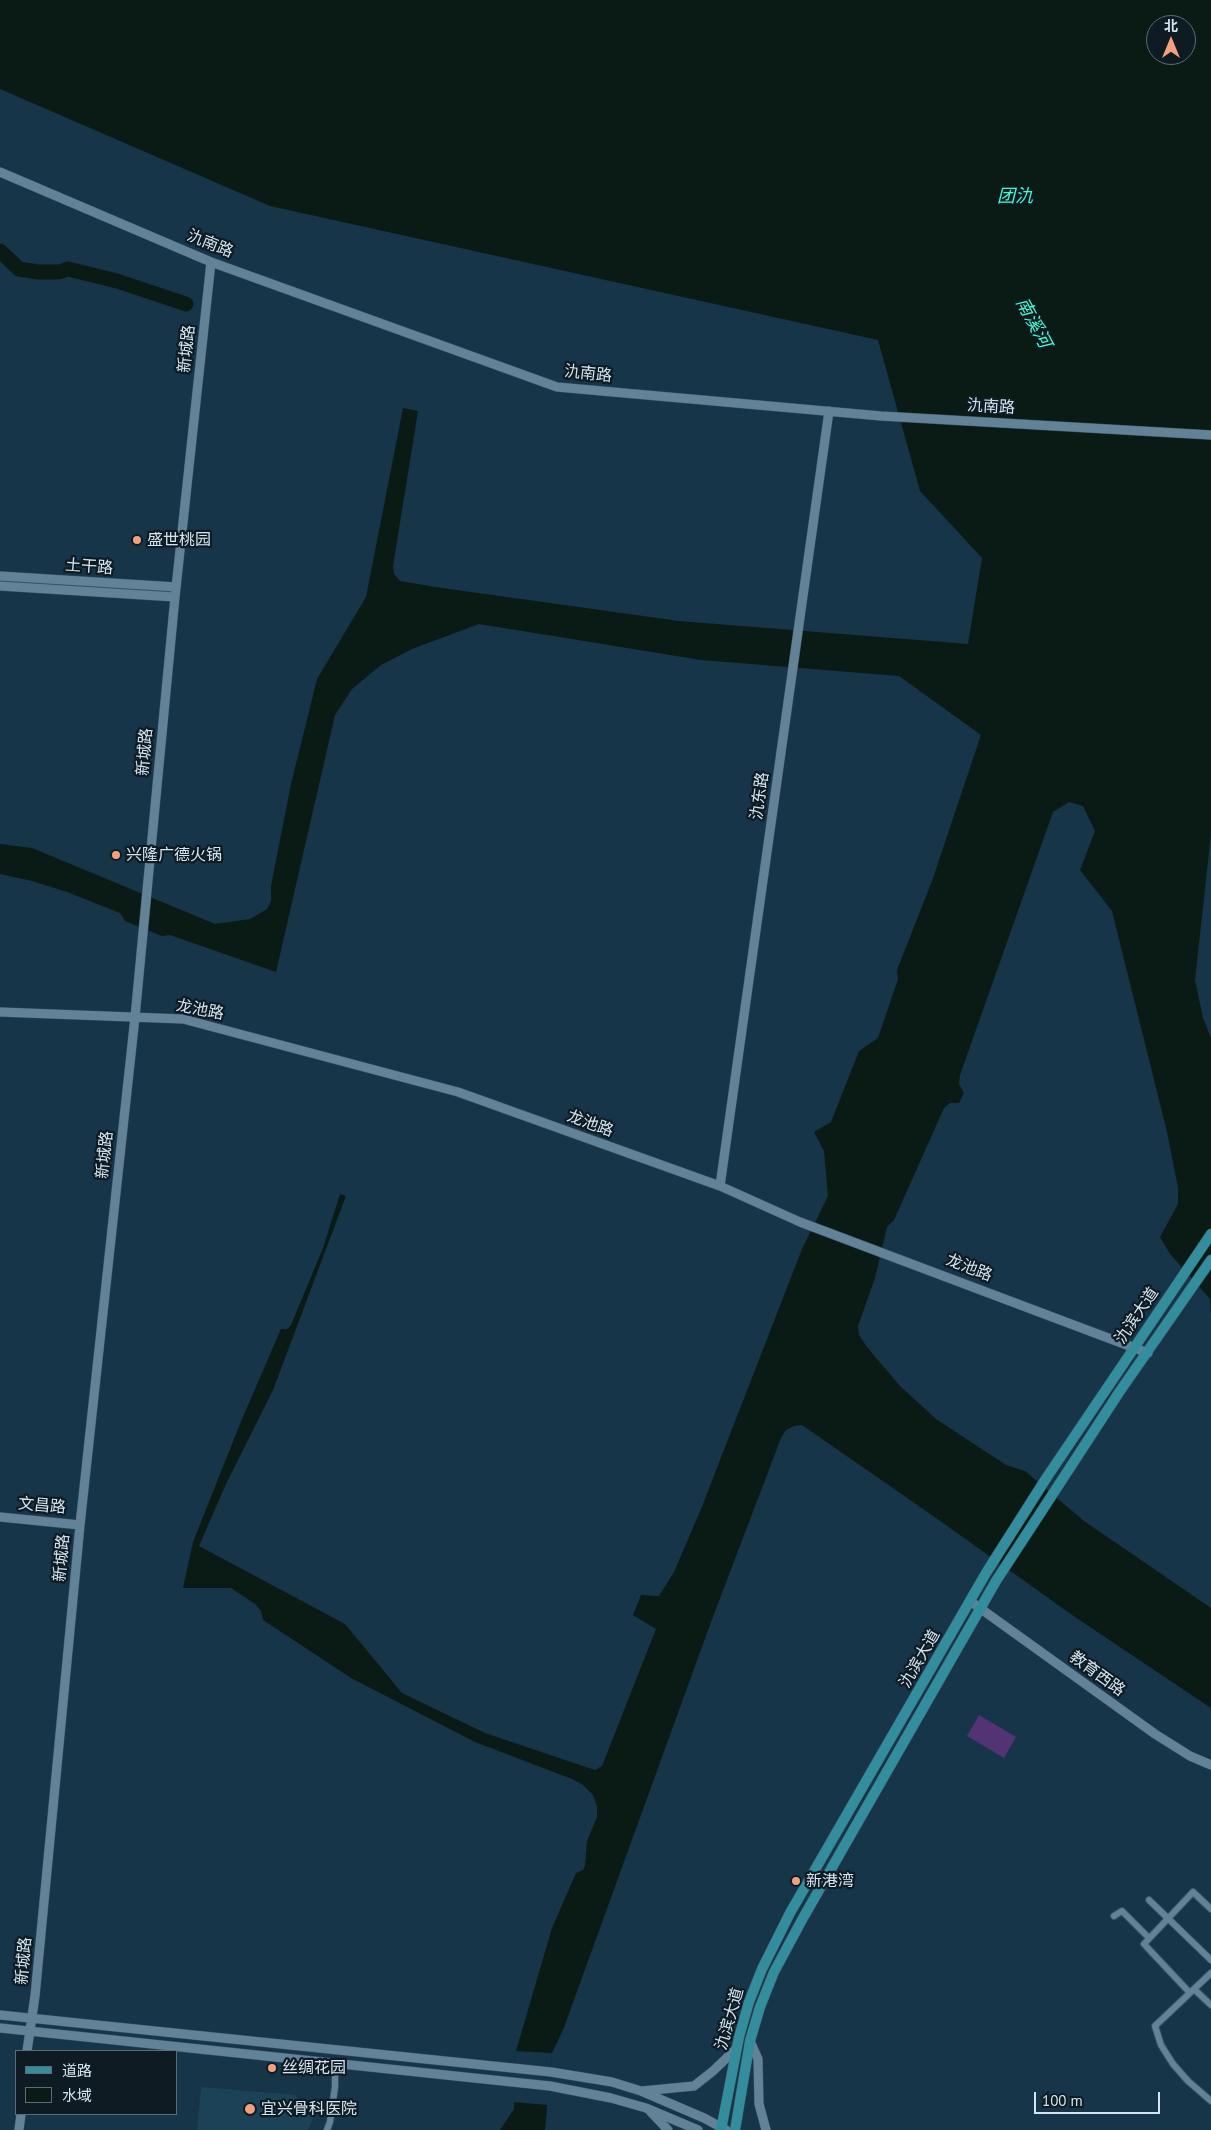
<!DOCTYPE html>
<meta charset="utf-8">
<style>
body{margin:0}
#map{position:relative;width:1211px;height:2130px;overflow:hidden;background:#163548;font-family:"PT Sans","Noto Sans SC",sans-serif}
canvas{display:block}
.legend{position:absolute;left:15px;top:2050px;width:162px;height:65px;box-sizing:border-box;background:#0e1b23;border:1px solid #5d6c75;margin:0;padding:6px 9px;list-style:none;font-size:15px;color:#d4e5f1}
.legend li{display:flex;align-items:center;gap:10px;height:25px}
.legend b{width:25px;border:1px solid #5d6c75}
.north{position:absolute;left:1146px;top:15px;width:50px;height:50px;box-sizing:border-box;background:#0e1b23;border:1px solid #5d6c75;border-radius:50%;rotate:0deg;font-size:14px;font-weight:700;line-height:20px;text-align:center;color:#d4e5f1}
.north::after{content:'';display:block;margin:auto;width:18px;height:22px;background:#f1a17d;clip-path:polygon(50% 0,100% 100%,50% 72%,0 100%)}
.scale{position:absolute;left:1034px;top:2092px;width:126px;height:22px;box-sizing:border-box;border:2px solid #d4e5f1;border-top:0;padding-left:6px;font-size:15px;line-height:18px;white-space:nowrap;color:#d4e5f1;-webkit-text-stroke:4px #0e1b23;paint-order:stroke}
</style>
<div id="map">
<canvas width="1211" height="2130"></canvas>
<ul class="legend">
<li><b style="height:6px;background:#338d9c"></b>道路</li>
<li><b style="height:14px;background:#0a1b15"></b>水域</li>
</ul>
<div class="north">北</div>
<div class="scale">100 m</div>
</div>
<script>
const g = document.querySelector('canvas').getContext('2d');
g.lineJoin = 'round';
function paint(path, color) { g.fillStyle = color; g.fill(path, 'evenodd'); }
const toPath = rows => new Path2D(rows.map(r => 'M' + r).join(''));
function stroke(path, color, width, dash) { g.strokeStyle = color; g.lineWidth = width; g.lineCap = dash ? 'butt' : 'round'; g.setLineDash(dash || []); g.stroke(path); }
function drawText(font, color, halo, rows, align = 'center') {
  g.font = font + ' "PT Sans","Noto Sans SC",sans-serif'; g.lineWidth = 4.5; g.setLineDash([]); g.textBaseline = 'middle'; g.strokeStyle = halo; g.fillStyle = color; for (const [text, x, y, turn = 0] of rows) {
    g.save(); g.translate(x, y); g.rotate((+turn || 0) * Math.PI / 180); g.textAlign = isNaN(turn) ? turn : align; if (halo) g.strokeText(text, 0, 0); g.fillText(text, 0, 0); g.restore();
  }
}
paint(toPath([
 [201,2087,295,2095,302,2103,300,2114,314,2116,308,2130,197,2130]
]), '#1c4258');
paint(toPath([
 [979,1715,1016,1737,1004,1758,967,1736]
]), '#543375');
paint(toPath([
 [0,0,1211,0,1211,834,1195,980,1203,1018,1211,1038,1211,1316,1210,1299,1170,1254,1160,1237,1178,1204,1178,1188,1167,1132,1112,911,1080,870,1095,831,1083,806,1069,802,1053,812,960,1075,959,1084,964,1093,959,1103,950,1103,944,1108,894,1220,887,1227,875,1278,858,1326,859,1335,867,1347,900,1386,936,1419,1006,1465,1025,1471,1084,1521,1211,1608,1211,1708,1075,1617,936,1518,802,1425,794,1426,786,1430,781,1438,711,1622,563,2030,552,2053,545,2130,500,2130,514,2109,516,2051,552,1928,576,1873,583,1870,585,1866,587,1841,597,1817,597,1806,593,1795,583,1785,572,1779,475,1742,351,1678,263,1620,261,1611,255,1604,231,1588,183,1588,193,1542,242,1419,281,1329,287,1329,291,1325,323,1248,340,1194,346,1196,273,1390,226,1484,199,1546,345,1624,402,1693,485,1733,595,1770,602,1766,656,1629,633,1615,641,1595,659,1596,674,1572,701,1509,802,1249,828,1196,824,1151,814,1132,831,1122,859,1051,878,1038,898,979,897,970,932,881,981,735,899,676,701,660,479,624,412,649,381,665,352,689,335,715,276,972,170,935,162,936,125,921,120,913,67,892,32,881,0,874,0,844,32,848,215,924,250,919,267,909,271,901,271,886,291,784,317,679,366,597,403,408,418,411,393,566,394,574,400,581,435,587,679,621,968,644,982,558,920,491,878,340,270,206,0,89],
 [1156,25,1186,25,1186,55,1156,55]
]), '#0a1b15');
paint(toPath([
 [516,2051,552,2053,548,2105,513,2102]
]), '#163548');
stroke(toPath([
 [0,251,19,269,38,272,59,272,68,269,117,281,186,304]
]), '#0a1b15', 15);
const street = toPath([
 [1149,1900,1211,1960],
 [1114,1916,1122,1911,1149,1938],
 [1211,1973,1155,2026,1161,2045,1173,2064,1188,2081,1211,2101],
 [1194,1989,1211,2005],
 [1190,1993,1144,1944,1193,1892,1211,1909],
 [327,2130,330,2122,335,2087,335,2064]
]);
const secondary = toPath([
 [0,172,211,262,557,387,881,416,1211,435],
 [0,576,176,587],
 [0,586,175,597],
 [0,1012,183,1019,458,1092,720,1186,800,1222,1148,1353],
 [720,1186,829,411],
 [0,1517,80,1525],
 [970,1601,1155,1734,1190,1756,1211,1765],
 [0,2015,551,2072,612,2082,641,2091,704,2118,726,2130],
 [0,2028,550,2086,611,2098,646,2108,698,2130],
 [750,2041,758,2059,759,2104,766,2130],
 [27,2051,35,1996,80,1525,135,1017,175,597,211,262],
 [642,2091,694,2086,713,2071,737,2048],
 [650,2111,668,2130],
 [19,2130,21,2114]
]);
const primary = toPath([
 [721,2130,739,2037,749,2002,762,1969,790,1913,986,1573,1047,1477,1211,1234],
 [735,2130,750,2041,760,2007,774,1972,803,1918,996,1581,1120,1391,1211,1260]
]);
stroke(street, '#375060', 8);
stroke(secondary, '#375060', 10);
stroke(primary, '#375060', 11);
stroke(street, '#618297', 6);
stroke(secondary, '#618297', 9);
stroke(primary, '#338d9c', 10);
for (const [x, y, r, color] of [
 [137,540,5,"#f1a17d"],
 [116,855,5,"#f1a17d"],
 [796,1881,5,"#f1a17d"],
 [272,2068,5,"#f1a17d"],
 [250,2109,6,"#f1a17d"]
]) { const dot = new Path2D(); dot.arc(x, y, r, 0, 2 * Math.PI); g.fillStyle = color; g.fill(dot); stroke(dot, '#0e1b23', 2); }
drawText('16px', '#d4e5f1', '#0e1b23', [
 ["氿南路",210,244,22],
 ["新城路",187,349,-84],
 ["氿南路",588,374,6],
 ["氿南路",991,407,3],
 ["土干路",89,567,4],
 ["新城路",145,752,-85],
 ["氿东路",760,796,-82],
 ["龙池路",200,1010,11],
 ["龙池路",590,1124,20],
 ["新城路",105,1155,-84],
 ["龙池路",969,1268,21],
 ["氿滨大道",1137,1316,-56],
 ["文昌路",42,1506,5],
 ["新城路",62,1558,-85],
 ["氿滨大道",920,1659,-60],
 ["教育西路",1097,1674,36],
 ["新城路",24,1961,-85],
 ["氿滨大道",730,2019,-74]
]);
drawText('16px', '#d4e5f1', '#0e1b23', [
 ["盛世桃园",147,540],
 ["兴隆广德火锅",126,855],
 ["新港湾",806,1881],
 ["丝绸花园",282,2068],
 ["宜兴骨科医院",261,2109]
], 'left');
drawText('italic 18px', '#49f8ca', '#0e1b23', [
 ["团氿",1015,197],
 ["南溪河",1033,323,62]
]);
</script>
